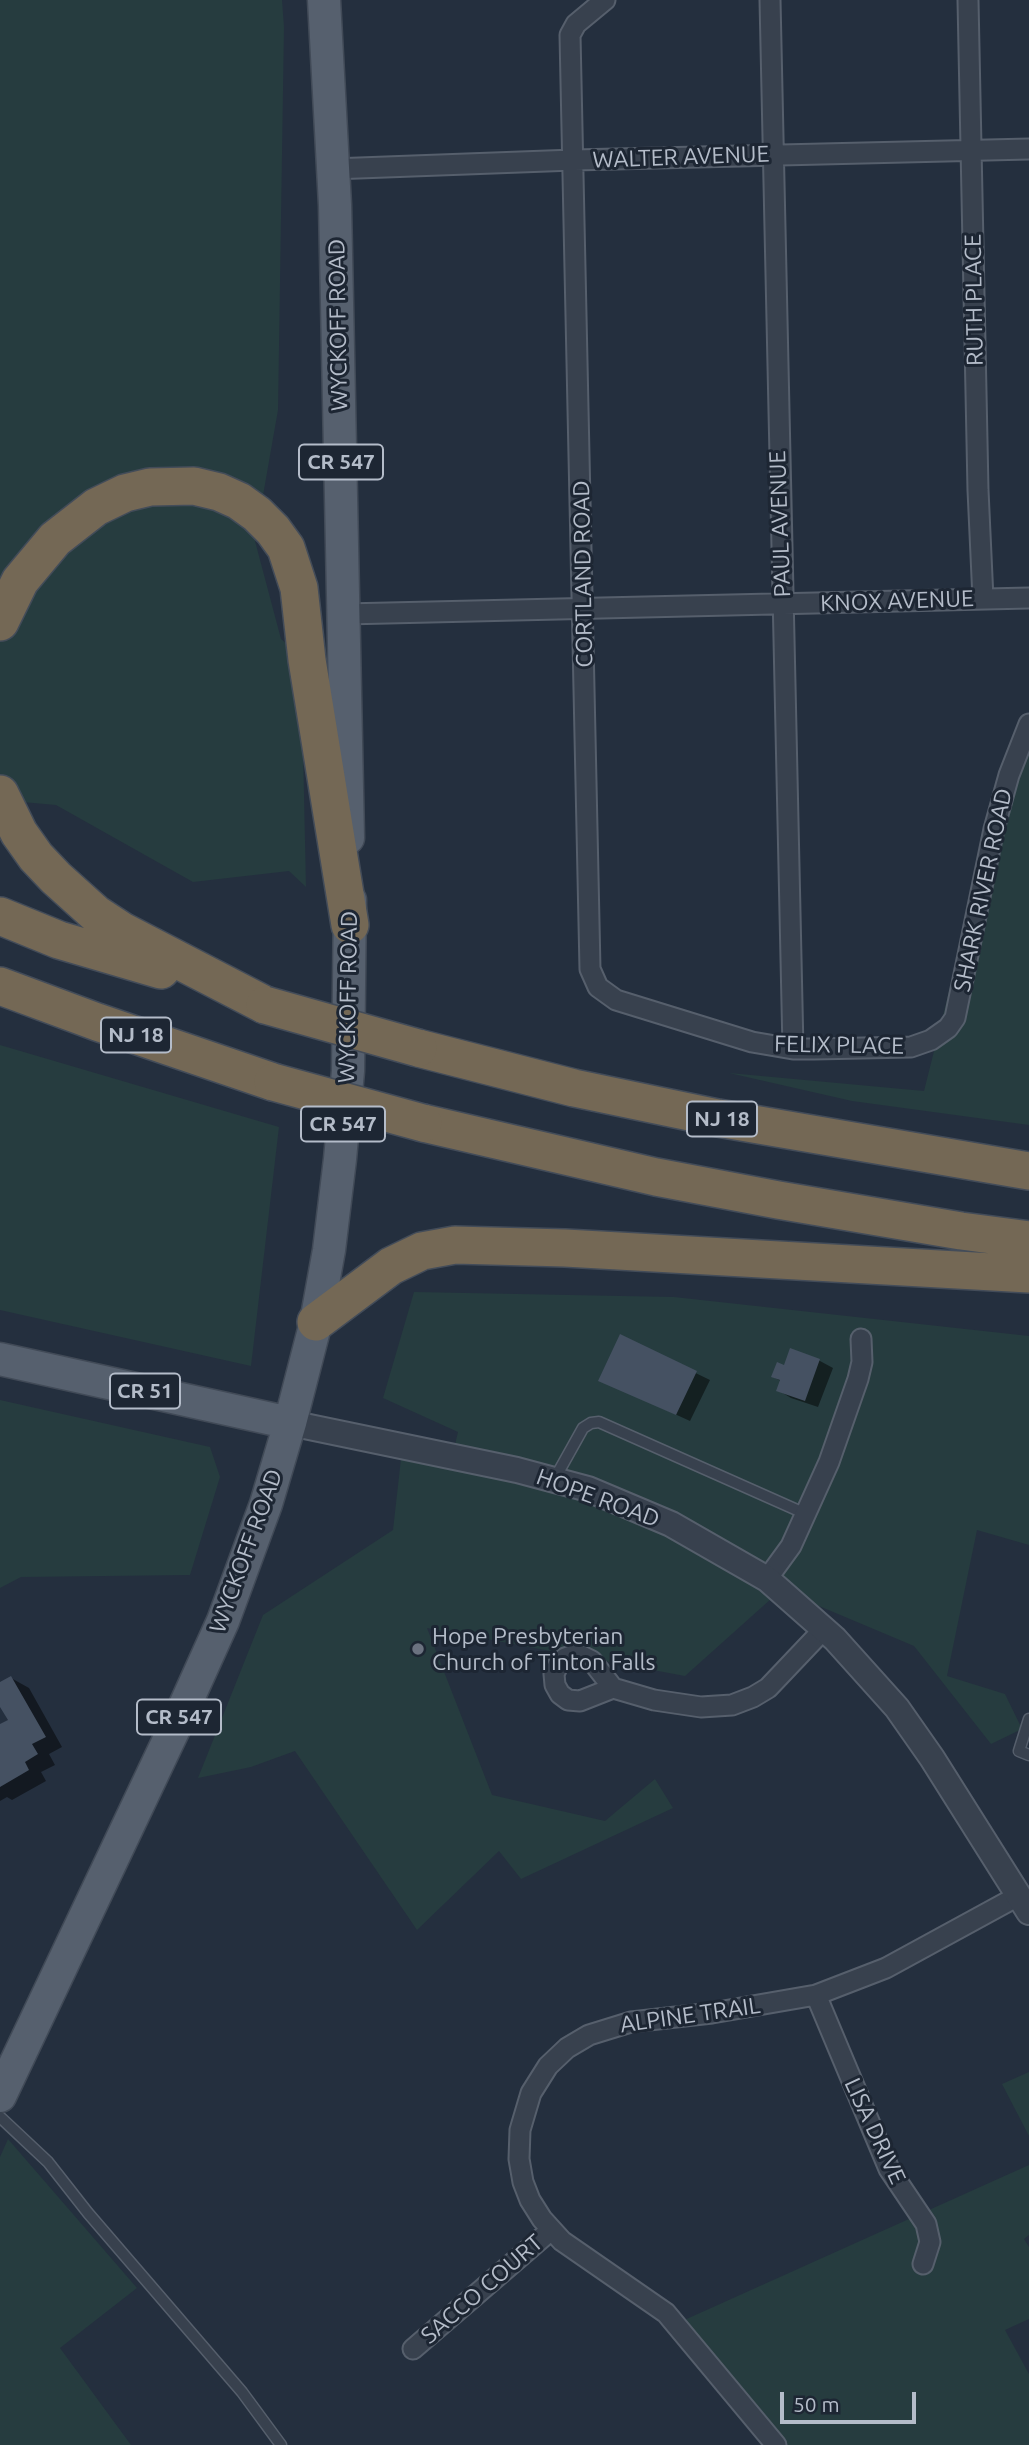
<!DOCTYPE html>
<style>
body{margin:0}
#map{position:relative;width:1029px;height:2445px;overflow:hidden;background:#242f3e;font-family:Ubuntu,sans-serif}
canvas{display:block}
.scale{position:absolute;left:780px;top:2392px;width:136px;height:32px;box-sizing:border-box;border:4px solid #b4bcc9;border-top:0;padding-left:9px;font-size:21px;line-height:24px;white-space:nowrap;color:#b4bcc9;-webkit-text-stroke:5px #1d2633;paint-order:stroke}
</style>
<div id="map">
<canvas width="1029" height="2445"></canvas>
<div class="scale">50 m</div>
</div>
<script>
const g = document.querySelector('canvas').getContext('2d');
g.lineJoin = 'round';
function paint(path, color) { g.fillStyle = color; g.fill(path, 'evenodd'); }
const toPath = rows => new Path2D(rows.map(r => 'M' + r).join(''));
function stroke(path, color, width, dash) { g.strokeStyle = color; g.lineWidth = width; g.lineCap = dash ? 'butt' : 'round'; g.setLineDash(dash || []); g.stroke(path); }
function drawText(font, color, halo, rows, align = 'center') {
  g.font = font + ' Ubuntu,sans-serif'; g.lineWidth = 6; g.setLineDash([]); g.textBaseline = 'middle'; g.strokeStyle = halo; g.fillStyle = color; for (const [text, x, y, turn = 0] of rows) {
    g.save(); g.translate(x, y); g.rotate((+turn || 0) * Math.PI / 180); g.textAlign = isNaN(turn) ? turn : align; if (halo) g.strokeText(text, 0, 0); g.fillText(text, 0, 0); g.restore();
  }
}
paint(toPath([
 [0,0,282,0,284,27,278,410,255,541,281,639,301,656,306,887,289,871,193,882,56,805,0,800],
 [1029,736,1029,1125,852,1101,729,1073,924,1091,995,808],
 [0,1045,279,1127,251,1366,0,1310],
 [414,1292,674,1297,1029,1336,1029,1545,977,1530,947,1676,1005,1694,1022,1729,991,1744,914,1646,781,1590,685,1676,427,1628,492,1795,605,1821,655,1779,673,1808,521,1879,499,1851,417,1930,295,1751,251,1767,198,1778,263,1615,393,1530,402,1450,452,1457,458,1432,383,1398],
 [0,1400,210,1447,220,1477,190,1575,21,1577,0,1588],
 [1029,2072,1029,2136,1002,2084],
 [8,2139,137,2288,60,2348,131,2445,0,2445,0,2157],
 [1029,2165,1029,2235,1024,2239,1029,2247,1029,2319,1005,2330,1029,2374,1029,2445,779,2445,671,2326]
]), '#263c3f');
paint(toPath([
 [621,1337,710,1380,690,1421,600,1380],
 [791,1350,820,1361,833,1368,818,1407,791,1398,778,1390,781,1381,773,1377,785,1367],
 [11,1678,29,1688,62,1747,49,1754,55,1765,41,1772,46,1781,12,1800,7,1797,0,1801,0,1726,10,1720,0,1703,0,1684]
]), '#0007');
paint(toPath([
 [620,1334,697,1371,676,1415,598,1381],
 [790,1348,820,1359,805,1401,776,1391,780,1380,771,1377,777,1362,784,1365],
 [11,1676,46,1737,32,1744,38,1754,25,1762,29,1770,0,1787,0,1724,8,1720,0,1707,0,1682]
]), '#455162');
const service = toPath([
 [554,1480,583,1428,591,1423,599,1422,806,1514],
 [1029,1719,1019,1751,1029,1755],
 [0,2117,48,2162,88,2213,242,2392,281,2445]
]);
const minor = toPath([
 [605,0,576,24,570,35,590,969,598,987,616,1000,752,1042,793,1049,814,1049,911,1047,931,1040,948,1028,955,1018,994,829,1009,775,1029,724],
 [770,0,793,1049],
 [968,0,978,490,983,599],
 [332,169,574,160,1029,149],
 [345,614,1029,598],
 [767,1579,791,1546,829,1462,858,1379,862,1362,861,1339],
 [574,1655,582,1656,592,1661,613,1688,580,1701,568,1700,560,1694,555,1685,554,1674,558,1665,565,1658,574,1655],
 [613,1688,654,1700,701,1707,732,1705,753,1697,768,1688,824,1629],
 [816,1995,889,2169,926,2224,930,2242,923,2264],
 [413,2349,551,2230],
 [776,2445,666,2313,562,2241,542,2219,530,2200,523,2182,519,2159,520,2130,531,2093,548,2066,567,2048,589,2035,631,2022,712,2013,816,1995,886,1968,1018,1896]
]);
const tertiary = toPath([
 [290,1423,517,1470,588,1489,671,1524,767,1579,835,1639,897,1708,932,1758,1029,1912]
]);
const primary = toPath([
 [324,0,335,205,348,838],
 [0,1359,290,1423],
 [0,2096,182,1712,223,1621,266,1504,290,1423,316,1322,329,1250,340,1159,348,1071,350,900]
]);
const motorway = toPath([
 [0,622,20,581,55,539,96,507,125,493,150,487,194,486,219,492,239,501,257,514,273,530,286,548,299,588,307,660,350,925],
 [0,794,19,833,36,857,56,878,96,914,122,931,265,1005],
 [0,916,59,940,161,970],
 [0,986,97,1022,273,1082],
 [418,1048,574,1088,718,1118,1029,1171],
 [423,1123,656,1177,778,1200,961,1231,1029,1240],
 [316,1322,391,1266,422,1251,455,1245,565,1248,1029,1274]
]);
stroke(service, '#565f6c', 13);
stroke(minor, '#565f6c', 23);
stroke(tertiary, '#565f6c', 28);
stroke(primary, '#414a57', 35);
stroke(motorway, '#434c59', 40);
stroke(service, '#38414e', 10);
stroke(minor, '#38414e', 19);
stroke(tertiary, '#38414e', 24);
stroke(primary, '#56606e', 32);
stroke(motorway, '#746855', 37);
const motorwayBridge = toPath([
 [265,1005,418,1048],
 [273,1082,423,1123]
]);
stroke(motorwayBridge, '#434c59', 40, []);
stroke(motorwayBridge, '#746855', 37);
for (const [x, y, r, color] of [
 [418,1649,7,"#6b7280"]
]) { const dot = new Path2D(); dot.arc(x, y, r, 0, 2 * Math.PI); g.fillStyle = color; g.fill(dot); stroke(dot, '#1d2633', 2.5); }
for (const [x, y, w] of [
 [341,462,84],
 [136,1035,70],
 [722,1119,70],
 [343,1124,84],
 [145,1391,70],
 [179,1717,84]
]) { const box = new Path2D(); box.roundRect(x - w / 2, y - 17.5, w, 35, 5); g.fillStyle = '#1d2633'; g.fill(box); stroke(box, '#b4bcc9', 2); }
drawText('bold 21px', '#b4bcc9', null, [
 ["CR 547",341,462],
 ["NJ 18",136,1035],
 ["NJ 18",722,1119],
 ["CR 547",343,1124],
 ["CR 51",145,1391],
 ["CR 547",179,1717]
]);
drawText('23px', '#b4bcc9', '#1d2633', [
 ["WALTER AVENUE",681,157,-2],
 ["RUTH PLACE",974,300,-91],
 ["WYCKOFF ROAD",338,325,-91],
 ["PAUL AVENUE",780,524,-92],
 ["CORTLAND ROAD",583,574,-91],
 ["KNOX AVENUE",897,601,-2],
 ["SHARK RIVER ROAD",983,890,-78],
 ["WYCKOFF ROAD",348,997,-89],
 ["FELIX PLACE",839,1045,1],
 ["HOPE ROAD",598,1498,20],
 ["WYCKOFF ROAD",246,1551,-70],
 ["ALPINE TRAIL",690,2015,-8],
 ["LISA DRIVE",875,2131,65],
 ["SACCO COURT",482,2289,-41]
]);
drawText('23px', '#b4bcc9', '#1d2633', [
 ["Hope Presbyterian",432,1636],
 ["Church of Tinton Falls",432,1662]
], 'left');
</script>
